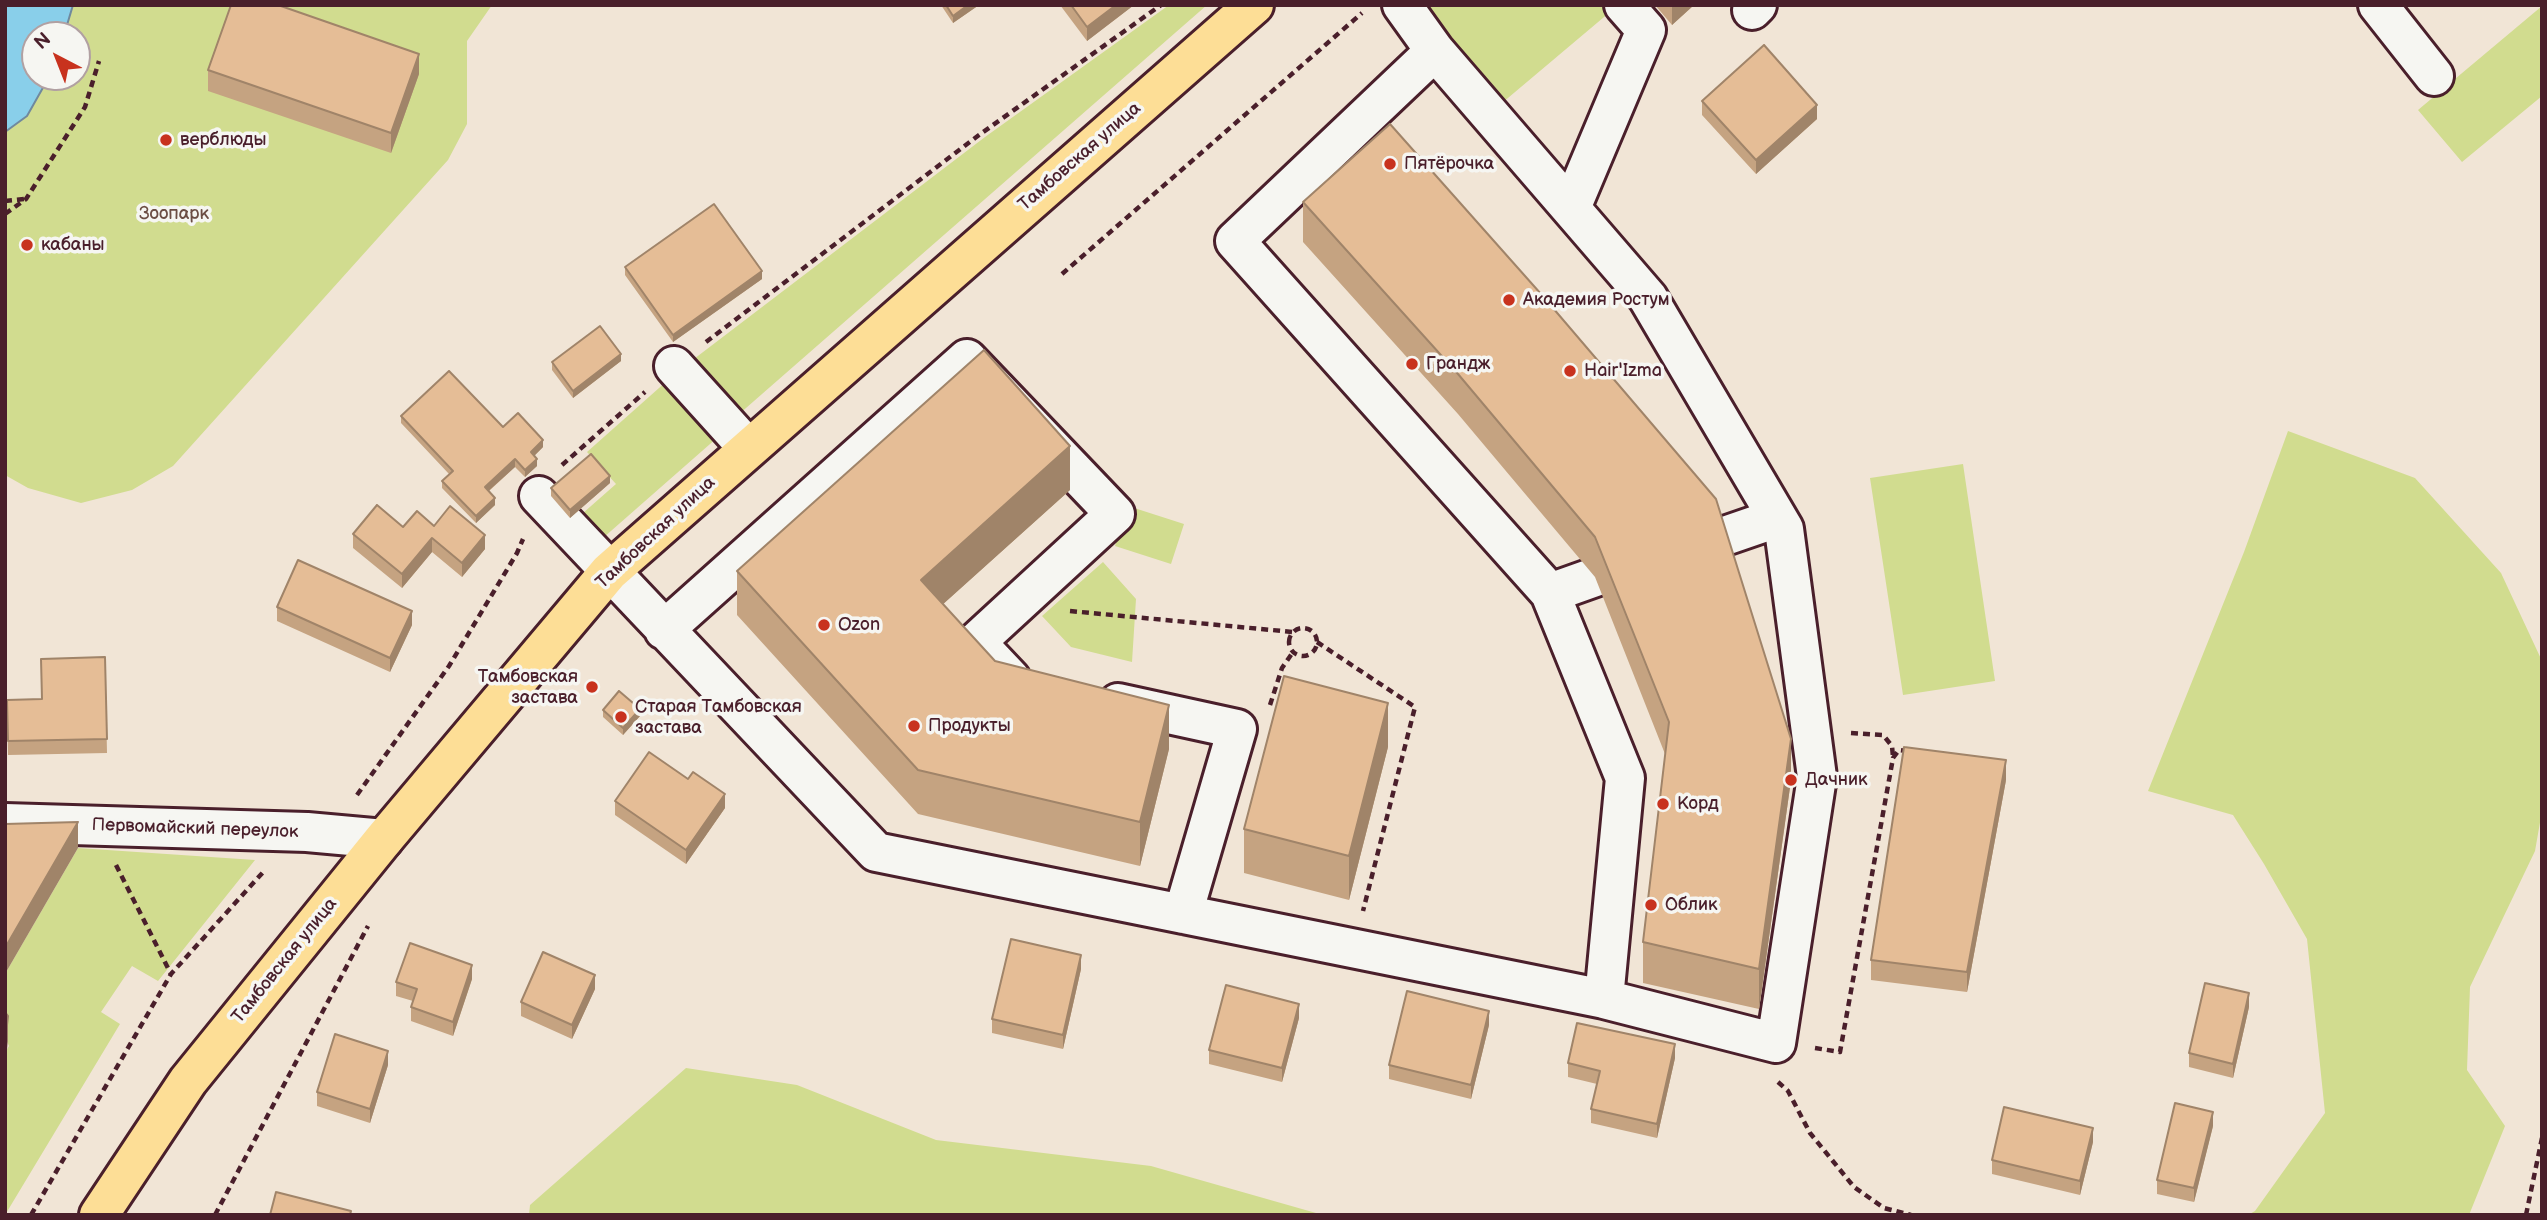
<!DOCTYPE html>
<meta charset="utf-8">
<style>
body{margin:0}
#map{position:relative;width:2547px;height:1220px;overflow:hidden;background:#f1e5d6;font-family:"Balsamiq Sans",sans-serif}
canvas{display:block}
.frame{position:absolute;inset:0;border:7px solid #4a1f2b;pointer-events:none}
.north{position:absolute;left:21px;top:21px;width:70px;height:70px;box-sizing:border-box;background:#f6f6f2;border:2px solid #b1a0a2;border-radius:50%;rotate:318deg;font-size:19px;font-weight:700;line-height:28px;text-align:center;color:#4a1f2b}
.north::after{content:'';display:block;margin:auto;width:24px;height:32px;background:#c8321e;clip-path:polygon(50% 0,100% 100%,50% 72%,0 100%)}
</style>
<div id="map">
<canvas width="2547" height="1220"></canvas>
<div class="frame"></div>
<div class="north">N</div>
</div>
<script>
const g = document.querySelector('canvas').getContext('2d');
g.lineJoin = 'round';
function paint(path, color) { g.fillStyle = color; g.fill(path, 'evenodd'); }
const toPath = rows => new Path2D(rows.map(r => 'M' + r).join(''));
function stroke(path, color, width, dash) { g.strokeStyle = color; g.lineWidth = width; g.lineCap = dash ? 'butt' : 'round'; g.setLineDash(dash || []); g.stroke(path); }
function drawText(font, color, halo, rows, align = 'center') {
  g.font = font + ' "Balsamiq Sans",sans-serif'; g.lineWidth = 7; g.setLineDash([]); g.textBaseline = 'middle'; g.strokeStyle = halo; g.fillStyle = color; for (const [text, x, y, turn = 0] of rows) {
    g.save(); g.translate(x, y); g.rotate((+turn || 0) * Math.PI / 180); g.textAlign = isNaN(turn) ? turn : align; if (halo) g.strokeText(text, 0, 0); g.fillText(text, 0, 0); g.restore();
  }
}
paint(toPath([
 [5,5,492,5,467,41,467,124,448,160,173,466,132,490,81,503,28,488,5,475],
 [35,35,77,35,77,77,35,77],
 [1169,5,1207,5,738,415,690,362,985,137],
 [1419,5,1604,5,1610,12,1502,103],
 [2542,6,2542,96,2462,162,2418,110],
 [668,380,718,437,595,545,574,521,616,484,587,452],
 [2288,431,2415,478,2501,573,2542,661,2542,811,2535,851,2470,987,2467,1070,2505,1126,2469,1215,2248,1215,2255,1211,2325,1113,2307,939,2264,864,2233,815,2148,791,2244,552],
 [1963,464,1995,681,1903,695,1870,478],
 [1128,506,1184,524,1171,564,1115,546],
 [1103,562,1136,599,1132,662,1071,647,1042,616],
 [78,848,255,860,158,981,132,966,101,1012,120,1024,5,1215,5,1053,9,1046,5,1037,5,974],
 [686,1068,797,1085,936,1140,1151,1166,1323,1215,529,1215,530,1205]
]), '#d1dc8f');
const water = toPath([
 [5,5,73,5,64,35,35,35,35,77,49,77,27,116,5,132,5,5]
]);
paint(water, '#89cfea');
stroke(water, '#70899e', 2);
const minor = toPath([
 [1402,5,1435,51,1648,298,1784,529,1817,777,1776,1043,1604,999,1625,778,1550,593,1235,241,1435,51],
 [2378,5,2434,76],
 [1752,10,1757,5],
 [1571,208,1646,30,1624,5],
 [674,366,748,448],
 [539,496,876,852,1604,999],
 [1716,539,1777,518],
 [1550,593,1595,577],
 [664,630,967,359,1115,514,976,642,1011,679],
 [1118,703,1237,729,1183,914],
 [5,823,307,832,384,839]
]);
const major = toPath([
 [99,1215,188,1081,384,839,609,572,1254,5]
]);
stroke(minor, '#4a1f2b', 44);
stroke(major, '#4a1f2b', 44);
stroke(toPath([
 [5,201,25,199],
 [5,214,26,199,85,107,99,61],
 [1062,274,1362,13],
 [706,342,979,135,1161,5],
 [562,465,645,392],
 [1070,611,1293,632],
 '1289 642a14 14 0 1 1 28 0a14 14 0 1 1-28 0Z',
 [1317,642,1415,707,1363,911],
 [1270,705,1282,668,1293,652],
 [1851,733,1883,735,1892,746,1893,757],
 [357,795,449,666,517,553,523,539],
 [116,865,171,974],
 [1815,1048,1840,1052,1893,758,1899,750,1907,751],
 [1778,1082,1788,1091,1810,1133,1854,1187,1884,1208,1911,1215],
 [31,1215,171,974,265,870],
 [215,1215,368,926],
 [2526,1215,2542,1138]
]), '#4a1f2b', 4.5, [7, 5]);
stroke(minor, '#f6f6f2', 38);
stroke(major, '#fdde96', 38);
paint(toPath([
 [941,5,979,5,953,23],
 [1060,5,1134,5,1087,41],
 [1655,5,1694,5,1672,25],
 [208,70,419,74,391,153,208,91],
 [1702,101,1817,119,1756,174,1702,115],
 [1390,124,1791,780,1759,1009,1643,983,1643,942,1665,754,1595,577,1458,414,1303,242,1303,202],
 [625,267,762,279,673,342,625,275],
 [621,361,573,398,552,370,552,362],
 [401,416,503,427,543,447,534,456,537,466,525,477,515,467,489,491,495,505,476,523,442,488,442,481,449,474,401,423],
 [610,483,570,518,551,496,551,488],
 [1070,490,943,604,995,661,1169,749,1140,866,918,814,737,615,737,571],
 [434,526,485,549,462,577,432,552,402,588,353,548,353,534,403,527],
 [277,607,412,625,390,672,277,621],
 [105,657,107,753,8,755,7,700,42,699],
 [603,710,640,716,623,735,603,717],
 [1388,747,1349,900,1244,873,1244,829],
 [2006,780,1967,992,1871,980,1871,960],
 [615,801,725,808,686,864,615,815],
 [1081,969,1063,1049,992,1033,992,1019],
 [472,979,453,1036,411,1021,411,1007,413,1001,396,996,396,982],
 [595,989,572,1039,521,1016,521,1002],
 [2249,1007,2233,1078,2189,1067,2189,1053],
 [1299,1018,1282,1082,1209,1064,1209,1050],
 [1489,1025,1471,1099,1389,1079,1389,1065],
 [1675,1058,1657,1138,1591,1123,1591,1109,1597,1084,1568,1077,1568,1063],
 [388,1065,370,1123,317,1106,317,1092],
 [2213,1126,2194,1202,2157,1194,2157,1180],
 [2093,1142,2080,1195,1992,1174,1992,1160]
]), '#c5a381');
paint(toPath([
 [968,5,979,5,953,23,953,16],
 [1116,5,1134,5,1087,41,1087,27],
 [1672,5,1694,5,1672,25],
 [419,54,419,74,391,153,391,133],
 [1817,105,1817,119,1756,174,1756,160],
 [762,271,762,279,673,342,673,335],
 [621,354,621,361,573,398,573,391],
 [543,440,543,447,531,459,531,452],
 [1070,446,1070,490,921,624,921,580],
 [515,459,515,467,485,494,485,487],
 [537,459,537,466,525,477,525,470],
 [610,476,610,483,570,518,570,510],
 [495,498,495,505,476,523,476,516],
 [485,535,485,549,462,577,462,563],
 [432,538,432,552,402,588,402,574],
 [412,611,412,625,390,672,390,658],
 [1388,703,1388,747,1349,900,1349,856],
 [1169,705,1169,749,1140,866,1140,822],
 [640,709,640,716,623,735,623,728],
 [1791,739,1791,780,1759,1009,1759,969],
 [2006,760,2006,780,1967,992,1967,972],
 [725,794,725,808,686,864,686,850],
 [78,822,78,848,5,974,5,948],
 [1081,955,1081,969,1063,1049,1063,1035],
 [472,965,472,979,453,1036,453,1022],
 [595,975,595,989,572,1039,572,1025],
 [2249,993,2249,1007,2233,1078,2233,1064],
 [1299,1004,1299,1018,1282,1082,1282,1068],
 [1489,1011,1489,1025,1471,1099,1471,1085],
 [8,1016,8,1041,7,1050,5,1052,5,1026],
 [1675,1044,1675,1058,1657,1138,1657,1124],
 [388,1051,388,1065,370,1123,370,1109],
 [2213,1112,2213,1126,2194,1202,2194,1188],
 [2093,1128,2093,1142,2080,1195,2080,1181]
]), '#a08469');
const building = toPath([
 [231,5,278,5,419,54,391,133,208,70,231,5],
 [946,5,968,5,953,16,946,5],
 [1071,5,1116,5,1087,27,1071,5],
 [1764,45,1817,105,1756,160,1702,101,1764,45],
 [1390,124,1541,294,1716,499,1791,739,1759,969,1643,942,1669,722,1595,537,1458,374,1303,202,1390,124],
 [714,204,762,271,673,335,625,267,714,204],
 [600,326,621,354,573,391,552,362,600,326],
 [984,350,1070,446,921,580,995,661,1169,705,1140,822,918,770,737,571,984,350],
 [449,371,503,427,518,413,543,440,531,452,537,459,525,470,515,459,485,487,495,498,476,516,442,481,453,471,401,416,449,371],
 [591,454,610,476,570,510,551,488,591,454],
 [377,505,403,527,417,511,434,526,450,506,485,535,462,563,432,538,402,574,353,534,377,505],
 [298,560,412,611,390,658,277,607,298,560],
 [105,657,107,739,8,741,7,700,42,699,41,659,105,657],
 [1284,676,1388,703,1349,856,1244,829,1284,676],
 [619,691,640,709,623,728,603,710,619,691],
 [1904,747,2006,760,1967,972,1871,960,1904,747],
 [649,752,688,779,693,772,725,794,686,850,615,801,649,752],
 [78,822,5,948,5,824,78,822],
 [1011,939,1081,955,1063,1035,992,1019,1011,939],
 [410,943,472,965,453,1022,411,1007,417,989,396,982,410,943],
 [543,952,595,975,572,1025,521,1002,543,952],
 [2205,983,2249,993,2233,1064,2189,1053,2205,983],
 [1226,985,1299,1004,1282,1068,1209,1050,1226,985],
 [1407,991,1489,1011,1471,1085,1389,1065,1407,991],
 [5,1012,8,1016,7,1025,5,1026,5,1012],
 [1577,1023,1675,1044,1657,1124,1591,1109,1600,1071,1568,1063,1577,1023],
 [335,1034,388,1051,370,1109,317,1092,335,1034],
 [2175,1103,2213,1112,2194,1188,2157,1180,2175,1103],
 [2004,1107,2093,1128,2080,1181,1992,1160,2004,1107],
 [276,1192,351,1211,350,1215,270,1215,276,1192]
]);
paint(building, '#e5bd96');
stroke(building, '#a08469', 2);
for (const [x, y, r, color] of [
 [166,140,7,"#c8321e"],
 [1390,164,7,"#c8321e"],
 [27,245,7,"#c8321e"],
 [1509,300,7,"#c8321e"],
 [1412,364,7,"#c8321e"],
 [1570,371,7,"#c8321e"],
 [824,625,7,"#c8321e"],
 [592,687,7,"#c8321e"],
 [621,717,7,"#c8321e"],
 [914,726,7,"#c8321e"],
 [1791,780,7,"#c8321e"],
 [1663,804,7,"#c8321e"],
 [1651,905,7,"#c8321e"]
]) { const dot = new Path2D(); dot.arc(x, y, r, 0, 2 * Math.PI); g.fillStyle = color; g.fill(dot); stroke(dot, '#f6f6f2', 2.5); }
drawText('18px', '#4a1f2b', '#f6f6f2', [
 ["верблюды",180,140],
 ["Пятёрочка",1404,164],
 ["кабаны",41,245],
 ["Академия Ростум",1523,300],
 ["Грандж",1426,364],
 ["Hair'Izma",1584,371],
 ["Ozon",838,625],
 ["Тамбовская",578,677,"right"],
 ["застава",578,698,"right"],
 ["Старая Тамбовская",635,707],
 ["застава",635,728],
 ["Продукты",928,726],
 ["Дачник",1805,780],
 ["Корд",1677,804],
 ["Облик",1665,905]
], 'left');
drawText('18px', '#4a1f2b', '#f6f6f2', [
 ["Тамбовская улица",1080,157,-41],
 ["Тамбовская улица",656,533,-43],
 ["Первомайский переулок",195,829,2],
 ["Тамбовская улица",285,961,-51]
]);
drawText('18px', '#6c4e44', '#f6f6f2', [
 ["Зоопарк",174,214]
]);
</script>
